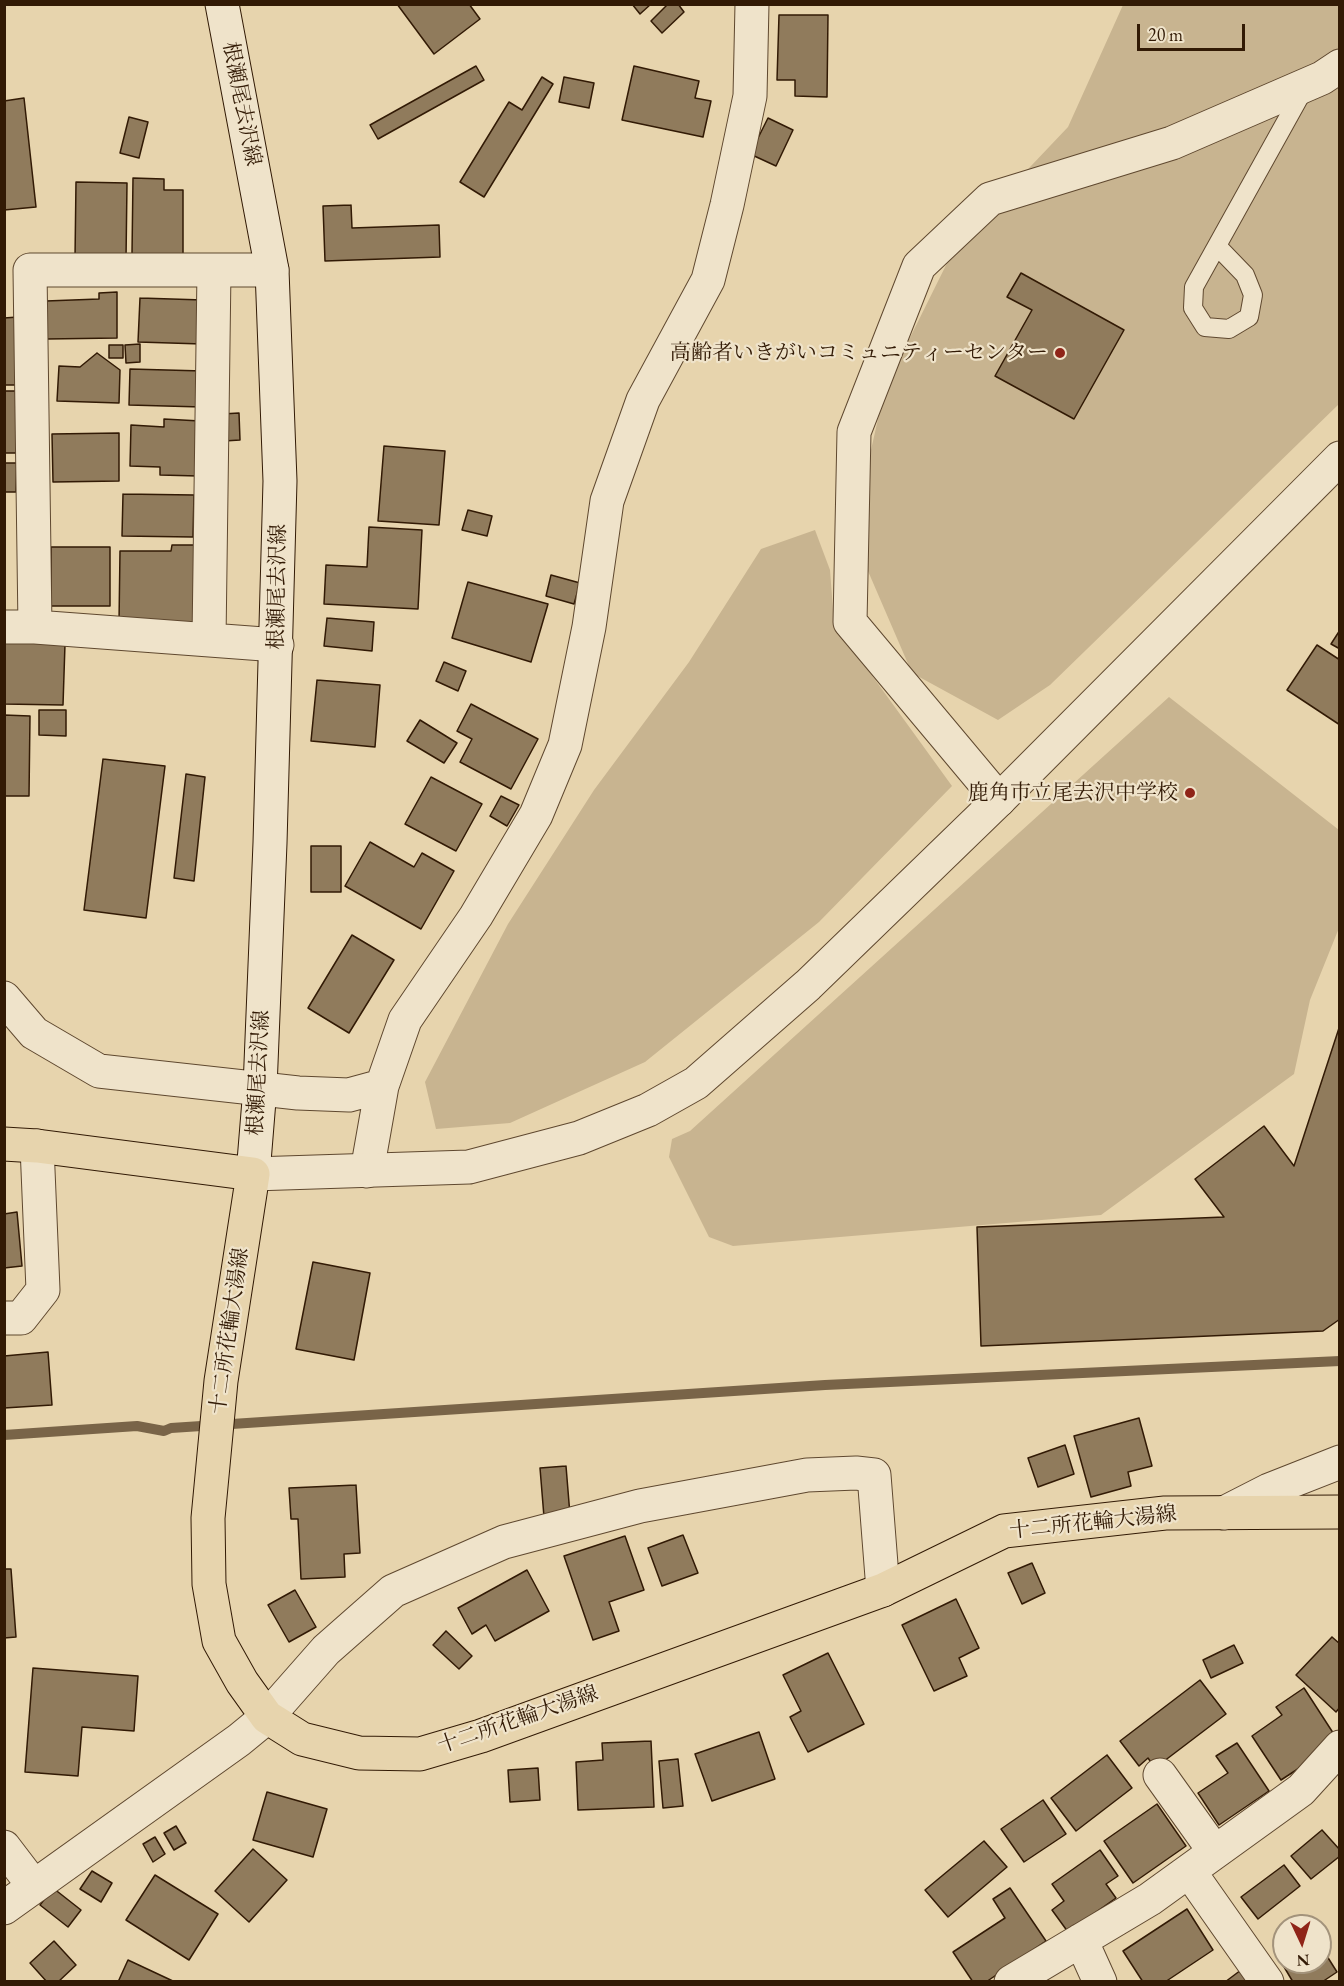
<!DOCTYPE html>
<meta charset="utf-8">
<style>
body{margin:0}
#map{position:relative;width:1344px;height:1986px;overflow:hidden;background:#e7d4ad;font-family:"EB Garamond",serif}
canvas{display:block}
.frame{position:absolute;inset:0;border:6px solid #321a05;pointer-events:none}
.north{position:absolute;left:1272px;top:1914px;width:60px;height:60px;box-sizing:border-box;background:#efe3ca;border:2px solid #a3937b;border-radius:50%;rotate:176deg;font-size:16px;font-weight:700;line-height:24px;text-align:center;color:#321a05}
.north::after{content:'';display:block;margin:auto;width:21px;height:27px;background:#8f2418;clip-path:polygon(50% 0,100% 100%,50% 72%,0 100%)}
.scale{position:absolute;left:1137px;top:24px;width:108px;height:27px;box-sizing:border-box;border:3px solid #321a05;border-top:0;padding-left:8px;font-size:18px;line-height:21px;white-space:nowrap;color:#321a05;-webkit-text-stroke:4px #efe3ca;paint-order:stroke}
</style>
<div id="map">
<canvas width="1344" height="1986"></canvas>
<div class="frame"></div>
<div class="north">N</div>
<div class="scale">20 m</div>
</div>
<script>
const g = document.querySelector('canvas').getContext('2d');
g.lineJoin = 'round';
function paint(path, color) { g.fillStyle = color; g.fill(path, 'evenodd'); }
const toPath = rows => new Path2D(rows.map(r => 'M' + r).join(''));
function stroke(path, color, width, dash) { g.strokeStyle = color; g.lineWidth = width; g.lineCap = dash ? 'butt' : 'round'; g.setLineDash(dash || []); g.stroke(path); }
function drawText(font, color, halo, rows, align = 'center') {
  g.font = font + ' "EB Garamond","Noto Serif JP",serif'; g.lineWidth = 4.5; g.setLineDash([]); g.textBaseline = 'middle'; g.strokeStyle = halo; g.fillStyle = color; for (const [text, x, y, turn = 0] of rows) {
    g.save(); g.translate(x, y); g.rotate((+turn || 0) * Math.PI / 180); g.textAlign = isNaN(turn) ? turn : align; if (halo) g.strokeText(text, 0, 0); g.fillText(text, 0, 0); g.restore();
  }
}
paint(toPath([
 [1123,5,1339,5,1339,404,1050,685,998,720,912,673,852,534,885,388,956,245,1068,127],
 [815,530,830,570,834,623,952,786,819,922,645,1062,510,1123,436,1129,425,1082,508,924,594,790,689,662,761,549],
 [1169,697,1339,830,1339,928,1310,1000,1294,1074,1101,1215,733,1246,709,1237,669,1157,672,1139,690,1131]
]), '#c8b490');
stroke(toPath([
 [4,1435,137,1426,164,1431,171,1428,825,1385,1340,1361]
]), '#796448', 10);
const building = toPath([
 [397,4,469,4,480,19,434,54,397,4],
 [632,4,651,4,640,14,632,4],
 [668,4,678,4,684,12,662,33,651,21,668,4],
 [779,15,828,15,827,97,795,96,795,80,777,80,779,15],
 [476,66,484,80,378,139,370,125,476,66],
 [634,66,699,81,695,98,711,101,703,137,622,120,634,66],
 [542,77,553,84,484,197,460,182,509,102,522,110,542,77],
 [564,77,594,83,589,108,559,102,564,77],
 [24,98,36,207,4,210,4,101,24,98],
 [129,117,148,122,139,158,120,153,129,117],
 [768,118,793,130,776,166,750,154,768,118],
 [133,178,164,179,164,190,183,190,183,255,132,254,133,178],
 [76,182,127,183,126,259,75,258,76,182],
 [351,205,352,228,439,225,440,257,325,261,323,206,351,205],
 [1021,273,1124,330,1074,419,995,376,1032,310,1007,297,1021,273],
 [117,292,117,338,47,339,46,301,99,299,99,293,117,292],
 [140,298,203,300,202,344,138,342,140,298],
 [18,317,19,385,4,385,4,318,18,317],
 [140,344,140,362,126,363,125,345,140,344],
 [109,345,123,345,123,358,109,358,109,345],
 [97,353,120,370,119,403,57,401,59,366,80,367,97,353],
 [130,369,203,371,202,407,129,405,130,369],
 [4,391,18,391,19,453,4,453,4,391],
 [239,413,240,440,224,441,222,414,239,413],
 [164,419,200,421,198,476,160,475,160,467,130,466,131,425,164,427,164,419],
 [119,433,119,481,53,482,52,434,119,433],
 [384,446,445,451,439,525,378,521,384,446],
 [4,463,17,463,16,492,4,492,4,463],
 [123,494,194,495,193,537,122,536,123,494],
 [468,510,492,516,487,536,462,530,468,510],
 [369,527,422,530,418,609,324,604,326,565,367,567,369,527],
 [172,545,200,545,200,624,119,623,120,551,171,551,172,545],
 [51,547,110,547,110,606,51,606,51,547],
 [551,575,580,583,574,604,546,596,551,575],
 [468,582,548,604,531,662,452,638,468,582],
 [327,618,374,622,372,651,324,646,327,618],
 [1340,630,1340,649,1331,644,1340,630],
 [4,642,65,644,63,705,4,704,4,642],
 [1317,645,1340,660,1340,725,1287,690,1317,645],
 [444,662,466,671,458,691,436,681,444,662],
 [317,680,380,685,375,747,311,741,317,680],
 [471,704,538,739,511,789,460,762,472,739,457,731,471,704],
 [39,710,66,710,66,736,39,735,39,710],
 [4,715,30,716,29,796,4,796,4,715],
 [420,720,457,743,444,763,407,741,420,720],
 [103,759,165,766,146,918,84,910,103,759],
 [186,774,205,777,194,881,174,878,186,774],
 [431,777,482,804,456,851,405,824,431,777],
 [501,796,519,805,507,826,490,816,501,796],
 [370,842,414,867,422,853,454,871,421,929,345,886,370,842],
 [311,846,341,846,341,892,311,892,311,846],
 [352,935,394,960,349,1033,308,1008,352,935],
 [1340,1025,1340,1319,1323,1331,981,1346,977,1227,1224,1217,1195,1179,1264,1126,1294,1166,1340,1025],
 [17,1212,22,1266,4,1268,4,1214,17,1212],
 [313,1262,370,1273,354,1360,296,1349,313,1262],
 [48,1352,52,1405,4,1408,4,1356,48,1352],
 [1139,1418,1152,1466,1128,1472,1131,1486,1091,1497,1074,1436,1139,1418],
 [1065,1445,1074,1474,1038,1487,1028,1458,1065,1445],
 [566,1466,570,1515,544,1517,540,1468,566,1466],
 [356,1485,360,1553,344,1554,345,1577,301,1579,298,1519,291,1519,289,1488,356,1485],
 [683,1535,698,1573,662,1586,648,1548,683,1535],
 [625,1536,644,1590,609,1602,619,1631,593,1640,564,1556,625,1536],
 [1032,1563,1045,1593,1022,1604,1008,1573,1032,1563],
 [4,1569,11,1569,16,1637,4,1638,4,1569],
 [527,1570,549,1611,495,1641,486,1625,472,1634,458,1608,527,1570],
 [295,1590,316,1627,289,1642,268,1605,295,1590],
 [956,1599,979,1648,959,1658,967,1676,934,1691,902,1625,956,1599],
 [446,1631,472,1656,459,1669,433,1645,446,1631],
 [1332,1637,1340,1644,1340,1707,1336,1712,1296,1675,1332,1637],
 [1234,1645,1243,1663,1211,1678,1203,1660,1234,1645],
 [828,1653,864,1724,808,1752,790,1717,801,1711,783,1675,828,1653],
 [33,1668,138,1676,134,1731,82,1727,78,1776,25,1772,33,1668],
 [1200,1680,1226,1714,1155,1768,1148,1758,1139,1766,1120,1741,1200,1680],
 [1304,1688,1339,1742,1281,1780,1252,1736,1282,1715,1276,1707,1304,1688],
 [759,1732,775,1779,712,1801,695,1754,759,1732],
 [651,1741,654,1807,578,1810,576,1762,603,1760,602,1743,651,1741],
 [1237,1743,1269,1791,1219,1825,1198,1793,1228,1773,1216,1756,1237,1743],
 [1107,1755,1132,1788,1076,1831,1051,1798,1107,1755],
 [678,1759,683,1806,663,1808,659,1761,678,1759],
 [538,1768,540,1800,510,1802,508,1770,538,1768],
 [267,1792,327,1809,313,1857,253,1840,267,1792],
 [1043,1800,1066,1834,1024,1862,1001,1829,1043,1800],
 [1157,1804,1186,1846,1133,1883,1104,1841,1157,1804],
 [176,1826,186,1843,174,1850,164,1833,176,1826],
 [1322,1830,1340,1850,1340,1856,1311,1879,1291,1856,1322,1830],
 [155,1837,165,1854,153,1862,143,1844,155,1837],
 [984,1841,1007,1867,948,1917,925,1890,984,1841],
 [253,1849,287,1880,249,1922,215,1891,253,1849],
 [1100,1850,1118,1876,1106,1884,1116,1898,1068,1932,1052,1910,1064,1901,1052,1884,1100,1850],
 [1284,1865,1300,1886,1258,1919,1241,1897,1284,1865],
 [92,1871,112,1883,101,1902,80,1889,92,1871],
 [155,1875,218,1914,189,1960,126,1920,155,1875],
 [53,1888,81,1910,68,1927,40,1905,53,1888],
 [1010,1888,1046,1941,986,1982,973,1982,953,1952,1005,1918,993,1899,1010,1888],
 [1187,1909,1213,1950,1165,1982,1143,1982,1123,1951,1187,1909],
 [54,1941,76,1965,58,1982,47,1982,30,1963,54,1941],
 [1320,1945,1337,1972,1322,1982,1293,1982,1277,1955,1284,1951,1284,1962,1320,1962,1320,1945],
 [128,1960,175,1982,118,1982,128,1960],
 [1241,1970,1249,1982,1225,1982,1241,1970]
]);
paint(building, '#907b5c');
stroke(building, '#321a05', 1.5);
const service = toPath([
 [1217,246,1245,275,1253,295,1249,317,1229,329,1205,327,1193,308,1194,287,1304,89]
]);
const minor = toPath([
 [4,627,35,627,277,645],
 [35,627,30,270,272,270],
 [209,640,214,270],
 [999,800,850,622,854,432,919,266,990,199,1172,143,1322,78,1340,66],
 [4,998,34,1033,99,1071,298,1093,349,1095,382,1086,405,1020,476,916,536,815,565,745,589,627,607,501,643,400,708,280,727,205,750,96,752,4],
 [367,1171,382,1086],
 [4,1318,21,1318,43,1290,37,1146],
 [1224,1513,1269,1490,1340,1462],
 [1160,1775,1215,1852],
 [4,1847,33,1885],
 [1189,1871,1267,1982],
 [4,1908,239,1740,267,1717,326,1650,393,1591,504,1542,640,1506,807,1475,856,1473,874,1475,883,1590],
 [1081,1940,1100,1982],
 [1011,1982,1150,1899,1301,1790,1340,1747]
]);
const tertiary = toPath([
 [253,1174,469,1167,579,1138,648,1110,696,1083,808,985,999,800,1340,458]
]);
const secondary = toPath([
 [222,4,272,270,280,481,270,843,260,1088,253,1174]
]);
const primary = toPath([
 [4,1144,37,1146,253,1174,221,1381,208,1518,209,1584,219,1641,242,1682,267,1717,302,1739,359,1753,420,1754,481,1736,883,1590,1004,1531,1165,1513,1340,1512]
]);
stroke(service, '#5f482f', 20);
stroke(minor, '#5f482f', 35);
stroke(tertiary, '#5f482f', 35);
stroke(secondary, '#321a05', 35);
stroke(primary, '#321a05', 35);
stroke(service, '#efe3ca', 18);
stroke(minor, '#efe3ca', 33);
stroke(tertiary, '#efe3ca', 33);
stroke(secondary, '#efe3ca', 33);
stroke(primary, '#e7d4ad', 33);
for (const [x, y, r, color] of [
 [1060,353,6,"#8f2418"],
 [1190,793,6,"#8f2418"]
]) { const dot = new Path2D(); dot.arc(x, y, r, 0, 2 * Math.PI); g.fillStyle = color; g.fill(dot); stroke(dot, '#efe3ca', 2); }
drawText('21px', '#321a05', '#efe3ca', [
 ["根瀬尾去沢線",241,104,79],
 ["根瀬尾去沢線",278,587,-89],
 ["根瀬尾去沢線",259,1073,-87],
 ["十二所花輪大湯線",230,1331,-82],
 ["十二所花輪大湯線",1093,1523,-6],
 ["十二所花輪大湯線",518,1720,-19]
]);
drawText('21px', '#321a05', '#efe3ca', [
 ["高齢者いきがいコミュニティーセンター",1048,353],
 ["鹿角市立尾去沢中学校",1178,793]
], 'right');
</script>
